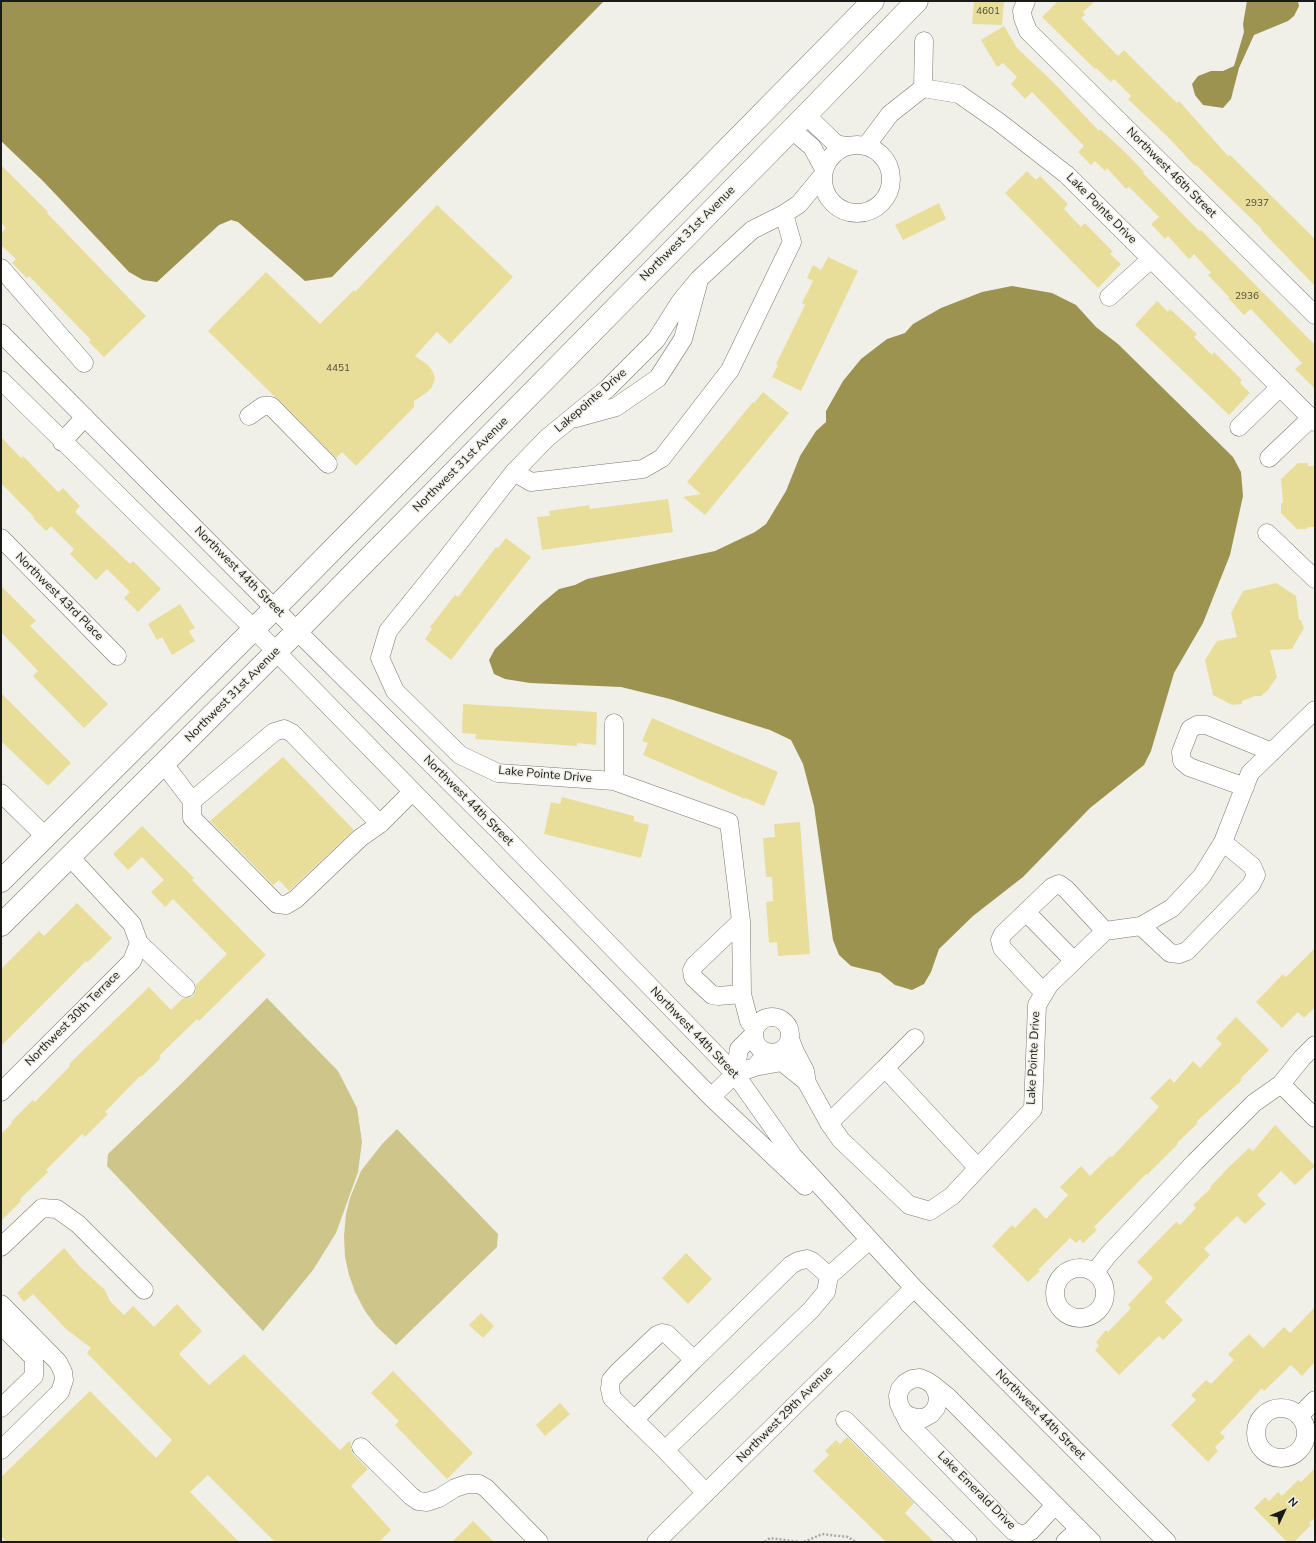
<!DOCTYPE html>
<style>
body{margin:0}
#map{position:relative;width:1316px;height:1543px;overflow:hidden;background:#f1f0e8;font-family:"Nunito Sans",sans-serif}
canvas{display:block}
.frame{position:absolute;inset:0;border:2px solid #1a1a17;pointer-events:none}
.north{position:absolute;left:1264px;top:1491px;width:40px;height:40px;-webkit-text-stroke:3px #f1f0e8;paint-order:stroke;rotate:46deg;font-size:11px;font-weight:700;line-height:16px;text-align:center;color:#1a1a17}
.north::after{content:'';display:block;margin:auto;width:14px;height:18px;background:#1a1a17;clip-path:polygon(50% 0,100% 100%,50% 72%,0 100%)}
</style>
<div id="map">
<canvas width="1316" height="1543"></canvas>
<div class="frame"></div>
<div class="north">N</div>
</div>
<script>
const g = document.querySelector('canvas').getContext('2d');
g.lineJoin = 'round';
function paint(path, color) { g.fillStyle = color; g.fill(path, 'evenodd'); }
const toPath = rows => new Path2D(rows.map(r => 'M' + r).join(''));
function stroke(path, color, width, dash) { g.strokeStyle = color; g.lineWidth = width; g.lineCap = dash ? 'butt' : 'round'; g.setLineDash(dash || []); g.stroke(path); }
function drawText(font, color, halo, rows, align = 'center') {
  g.font = font + ' "Nunito Sans",sans-serif'; g.lineWidth = 3; g.setLineDash([]); g.textBaseline = 'middle'; g.strokeStyle = halo; g.fillStyle = color; for (const [text, x, y, turn = 0] of rows) {
    g.save(); g.translate(x, y); g.rotate((+turn || 0) * Math.PI / 180); g.textAlign = isNaN(turn) ? turn : align; if (halo) g.strokeText(text, 0, 0); g.fillText(text, 0, 0); g.restore();
  }
}
paint(toPath([
 [267,998,338,1071,357,1108,362,1142,358,1172,336,1233,313,1270,263,1331,107,1166,108,1154,183,1082],
 [397,1129,498,1234,497,1247,396,1345,376,1326,365,1311,355,1292,349,1275,345,1257,344,1236,346,1214,350,1198,361,1171,382,1144]
]), '#cdc589');
paint(toPath([
 [1,1,604,1,332,277,305,281,238,222,231,220,219,225,157,282,143,280,129,272,43,181,1,141],
 [1247,1,1298,1,1299,6,1294,16,1288,21,1254,35,1239,68,1231,99,1223,108,1203,105,1195,95,1192,84,1198,76,1211,71,1223,71,1234,66,1244,32,1243,24],
 [1012,286,1052,293,1076,305,1096,327,1118,344,1233,457,1241,472,1243,496,1230,555,1203,623,1174,673,1151,751,1144,765,1090,808,1023,877,973,916,939,949,931,972,924,984,912,990,895,985,880,973,851,966,839,955,833,940,814,806,803,764,791,740,770,730,670,699,621,687,530,683,505,679,494,674,489,660,495,649,541,604,559,589,575,585,587,579,715,551,755,532,766,524,786,491,800,456,816,431,826,422,826,411,843,381,861,359,887,339,905,333,913,324,941,308,982,292]
]), '#9c9351');
paint(toPath([
 [974,1,1004,1,1002,25,972,24],
 [1058,1,1095,1,1083,12,1085,15,1081,18,1118,56,1124,50,1177,103,1179,101,1228,156,1230,155,1315,239,1315,286,1261,230,1262,229,1196,165,1195,166,1168,137,1128,99,1131,96,1114,79,1111,82,1096,68,1095,69,1042,17],
 [1004,26,1017,48,1052,81,1099,131,1100,129,1128,155,1144,172,1143,173,1199,231,1201,230,1315,345,1315,389,1295,369,1302,363,1251,309,1244,315,1228,298,1229,297,1208,275,1211,273,1194,254,1189,259,1168,236,1165,239,1151,224,1159,217,1129,187,1126,189,1107,168,1105,171,1095,161,1091,165,1078,152,1084,146,1032,92,1025,99,1011,84,1017,77,1003,63,997,67,981,40],
 [1,165,48,212,47,213,146,316,104,357,89,342,91,340,29,276,27,278,12,263,16,259,1,245,1,233,6,228,1,223],
 [1027,171,1036,180,1040,176,1068,204,1064,209,1081,227,1085,223,1113,252,1110,254,1121,264,1098,288,1005,193],
 [939,203,946,219,903,240,895,225],
 [437,205,513,277,450,344,437,332,415,356,428,365,433,372,435,378,432,387,426,393,414,401,414,407,356,466,342,452,336,458,278,399,274,396,208,331,266,272,320,324,354,290,355,292],
 [828,257,858,271,801,391,772,377,778,365,776,364,805,305,802,303,813,281,807,278,813,265,821,270],
 [1157,301,1168,312,1170,309,1197,334,1194,337,1212,355,1214,352,1242,380,1240,383,1250,393,1229,415,1135,325],
 [763,392,789,413,705,515,683,497,701,494,687,482,753,402,754,403],
 [1,437,21,458,23,456,58,492,63,488,80,506,75,512,130,564,133,561,161,589,138,612,124,598,130,592,107,569,96,580,70,554,74,549,51,526,46,531,33,518,34,517,1,483],
 [1298,463,1308,463,1308,466,1315,466,1315,527,1308,527,1307,529,1297,529,1281,513,1281,503,1283,503,1281,479],
 [668,499,673,532,542,550,537,517,550,516,549,511,589,505,590,509],
 [506,538,531,557,451,660,425,639,432,629,430,627,455,595,458,597,496,547,498,548],
 [1276,583,1296,596,1299,620,1301,620,1304,628,1292,649,1270,650,1277,677,1268,690,1261,696,1255,696,1242,701,1242,704,1232,705,1213,695,1205,660,1217,641,1237,637,1231,613,1243,591],
 [1,586,36,621,30,626,108,704,84,728,33,676,38,671,1,632],
 [180,604,195,628,189,631,195,641,172,655,162,637,157,640,148,624],
 [1,693,71,763,48,786,1,741],
 [463,704,597,712,596,745,577,743,577,746,475,739,476,734,462,733],
 [652,718,778,772,764,806,745,798,745,799,643,755,648,743,642,741],
 [283,757,354,830,289,891,279,880,273,885,210,821],
 [562,797,634,816,634,821,649,825,641,858,544,834,551,802,560,804],
 [800,822,810,954,778,956,777,942,769,943,766,902,773,901,772,877,766,877,763,838,775,837,774,824],
 [142,826,194,878,192,880,266,955,199,1021,197,1019,159,1056,161,1058,141,1077,140,1076,105,1112,108,1114,85,1137,82,1134,46,1170,48,1172,20,1199,21,1201,1,1221,1,1134,12,1123,11,1122,33,1100,35,1102,70,1066,69,1064,149,987,171,1010,183,998,189,998,193,996,196,991,196,985,227,954,173,899,165,907,151,892,164,880,142,857,128,870,113,854],
 [77,903,112,938,88,962,86,961,1,1046,1,969,39,931,44,936],
 [1315,948,1315,1007,1304,1018,1298,1012,1282,1028,1256,1002,1283,974,1286,977],
 [1236,1017,1269,1050,1240,1079,1242,1080,1196,1122,1198,1123,1177,1143,1178,1144,1147,1175,1146,1174,1094,1227,1097,1230,1083,1243,1080,1239,1076,1243,1070,1238,1038,1270,1040,1271,1028,1282,992,1246,1012,1225,1015,1228,1035,1207,1046,1219,1068,1195,1060,1187,1081,1166,1090,1176,1110,1156,1112,1157,1159,1107,1150,1098,1170,1078,1174,1083,1193,1061,1200,1068,1222,1044,1216,1038],
 [1275,1125,1315,1166,1295,1185,1281,1171,1257,1195,1266,1204,1245,1224,1237,1216,1204,1249,1210,1255,1165,1302,1183,1320,1163,1340,1159,1336,1119,1375,1095,1350,1099,1346,1096,1342,1106,1330,1108,1332,1131,1308,1128,1305,1153,1278,1137,1262,1176,1222,1180,1225,1196,1208,1193,1205,1211,1188,1210,1187,1229,1167,1249,1148,1253,1151],
 [64,1248,81,1268,105,1290,110,1301,124,1315,133,1306,154,1327,177,1304,202,1331,179,1354,209,1385,244,1354,340,1450,349,1441,351,1443,351,1449,353,1454,368,1469,351,1486,391,1530,379,1542,275,1542,208,1475,190,1492,239,1542,7,1542,1,1536,1,1477,90,1391,156,1458,172,1440,87,1353,91,1348,66,1329,33,1294,24,1302,17,1293],
 [686,1253,712,1279,688,1304,662,1278],
 [1315,1307,1315,1362,1302,1376,1291,1365,1264,1391,1262,1388,1220,1433,1225,1437,1215,1447,1218,1451,1208,1462,1171,1425,1196,1400,1191,1395,1206,1380,1211,1384,1234,1360,1228,1354,1249,1334,1263,1348,1284,1327,1290,1333],
 [481,1313,494,1326,483,1338,469,1325],
 [393,1371,473,1453,447,1479,395,1425,399,1421,371,1393],
 [560,1403,570,1414,545,1436,536,1425],
 [847,1437,914,1503,905,1513,934,1542,886,1542,813,1471,829,1455,825,1451,836,1440,840,1444],
 [1315,1468,1315,1518,1309,1523,1311,1525,1294,1542,1287,1542,1254,1508,1265,1497,1269,1501,1278,1492,1282,1496,1298,1480,1301,1482],
 [473,1521,494,1542,452,1542]
]), '#e8de9a');
const minor = toPath([
 [1026,1,1022,11,1023,18,1028,31,1315,315],
 [923,88,924,41],
 [806,115,836,144,846,146],
 [792,130,812,147,824,169],
 '823 179a34 34 0 1 1 68 0a34 34 0 1 1-68 0Z',
 [866,146,890,114,923,88,959,94,999,122,1067,175,1315,422],
 [1,268,84,363],
 [1109,297,1151,259],
 [1,333,297,631,503,835,735,1074,793,1156,914,1288,1167,1542],
 [1,380,254,629,711,1097,805,1186],
 [249,416,263,406,271,406,328,464],
 [576,418,616,407,658,378,683,339,698,284],
 [1239,427,1280,387],
 [62,442,85,417],
 [1269,458,1311,418],
 [514,472,531,482,643,469,662,458,730,370,792,242,784,214],
 [1267,533,1315,579],
 [1,538,117,656],
 [164,764,192,801,274,732,284,729,292,733,380,824,412,792],
 [614,781,614,723],
 [1245,787,1189,767,1182,761,1181,752,1190,729,1197,725,1206,725,1272,752],
 [1,793,46,837],
 [192,801,192,818,277,904,286,905,296,899,360,838,380,824],
 [70,857,132,924,139,943,186,988],
 [1026,912,1074,961],
 [741,921,695,965,692,970,693,977,712,995,718,996,742,994],
 [1141,926,1170,953,1179,954,1187,951,1251,885,1256,875,1252,866,1223,842],
 [1044,993,1002,948,1000,940,1003,934,1052,887,1059,884,1066,889,1105,931],
 '754 1035a18 18 0 1 1 36 0a18 18 0 1 1-36 0Z',
 [755,1029,749,1021,742,994,741,921,729,822,614,781,498,773,460,755,395,691,380,658,388,631,443,563,514,472,547,438,608,388,656,340,680,302,699,279,752,230,784,214,799,204,823,175],
 [790,1039,795,1052,805,1071,807,1083,829,1123,841,1140,909,1205,930,1211,952,1196,1033,1109,1037,1005,1049,985,1105,931,1141,926,1172,908,1202,876,1223,842,1250,773,1315,710],
 [760,1066,782,1062,807,1082],
 [885,1068,915,1038],
 [735,1074,739,1049,754,1034],
 [1281,1084,1315,1118],
 [1,1092,132,961,139,943],
 [711,1097,735,1074,755,1067,768,1052],
 [829,1123,885,1068,978,1168],
 [1,1247,42,1208,57,1209,78,1224,144,1290],
 '1055 1293a25 25 0 1 1 50 0a25 25 0 1 1-50 0Z',
 [1095,1272,1108,1255,1195,1162,1254,1103,1281,1084,1302,1058,1315,1045],
 [1,1304,58,1362,63,1372,64,1380,60,1392,1,1450],
 [1,1325,34,1358,34,1376,1,1408],
 [933,1385,948,1397,1092,1542],
 '1256 1433a25 25 0 1 1 50 0a25 25 0 1 1-50 0Z',
 [902,1411,909,1416,916,1418,924,1418,931,1414,936,1408,938,1400,937,1393,933,1385,927,1381,920,1378,912,1379,905,1383,900,1389,898,1396,899,1404,909,1424,1013,1531,1023,1535,1031,1531,1055,1505],
 [1299,1416,1315,1400],
 [634,1420,694,1360],
 [845,1420,968,1542],
 [361,1447,411,1496,418,1501,427,1502,439,1498,455,1488,467,1484,479,1484,486,1488,539,1542],
 [665,1450,612,1398,610,1389,611,1380,617,1373,657,1335,662,1333,667,1334,694,1360,791,1265,798,1261,807,1259,812,1261,829,1276],
 [706,1493,665,1450,811,1310,826,1292,829,1276,866,1243],
 [656,1542,914,1288],
 [1065,1542,1079,1529]
]);
const major = toPath([
 [1,881,283,600,873,1],
 [1,925,297,631,806,115,917,1]
]);
stroke(minor, '#7a7972', 19);
stroke(major, '#7a7972', 23);
stroke(toPath([
 [765,1542,770,1538,799,1542],
 [804,1542,822,1534,848,1537,856,1542]
]), '#aaaaa3', 2.5, [2, 2]);
stroke(minor, '#fff', 18);
stroke(major, '#fff', 22);
drawText('10px', '#4e4b38', null, [
 ["4601",988,12],
 ["2937",1257,204],
 ["2936",1247,297],
 ["4451",338,369]
]);
drawText('12px', '#1a1a17', '#f1f0e8', [
 ["Northwest 46th Street",1171,173,45],
 ["Lake Pointe Drive",1101,209,45],
 ["Northwest 31st Avenue",688,234,-45],
 ["Lakepointe Drive",591,401,-41],
 ["Northwest 31st Avenue",461,465,-45],
 ["Northwest 44th Street",239,572,45],
 ["Northwest 43rd Place",59,597,45],
 ["Northwest 31st Avenue",233,695,-45],
 ["Lake Pointe Drive",545,775,5],
 ["Northwest 44th Street",468,801,45],
 ["Northwest 30th Terrace",73,1019,-45],
 ["Northwest 44th Street",694,1033,46],
 ["Lake Pointe Drive",1034,1058,-87],
 ["Northwest 29th Avenue",785,1415,-45],
 ["Northwest 44th Street",1040,1415,45],
 ["Lake Emerald Drive",976,1491,45]
]);
</script>
